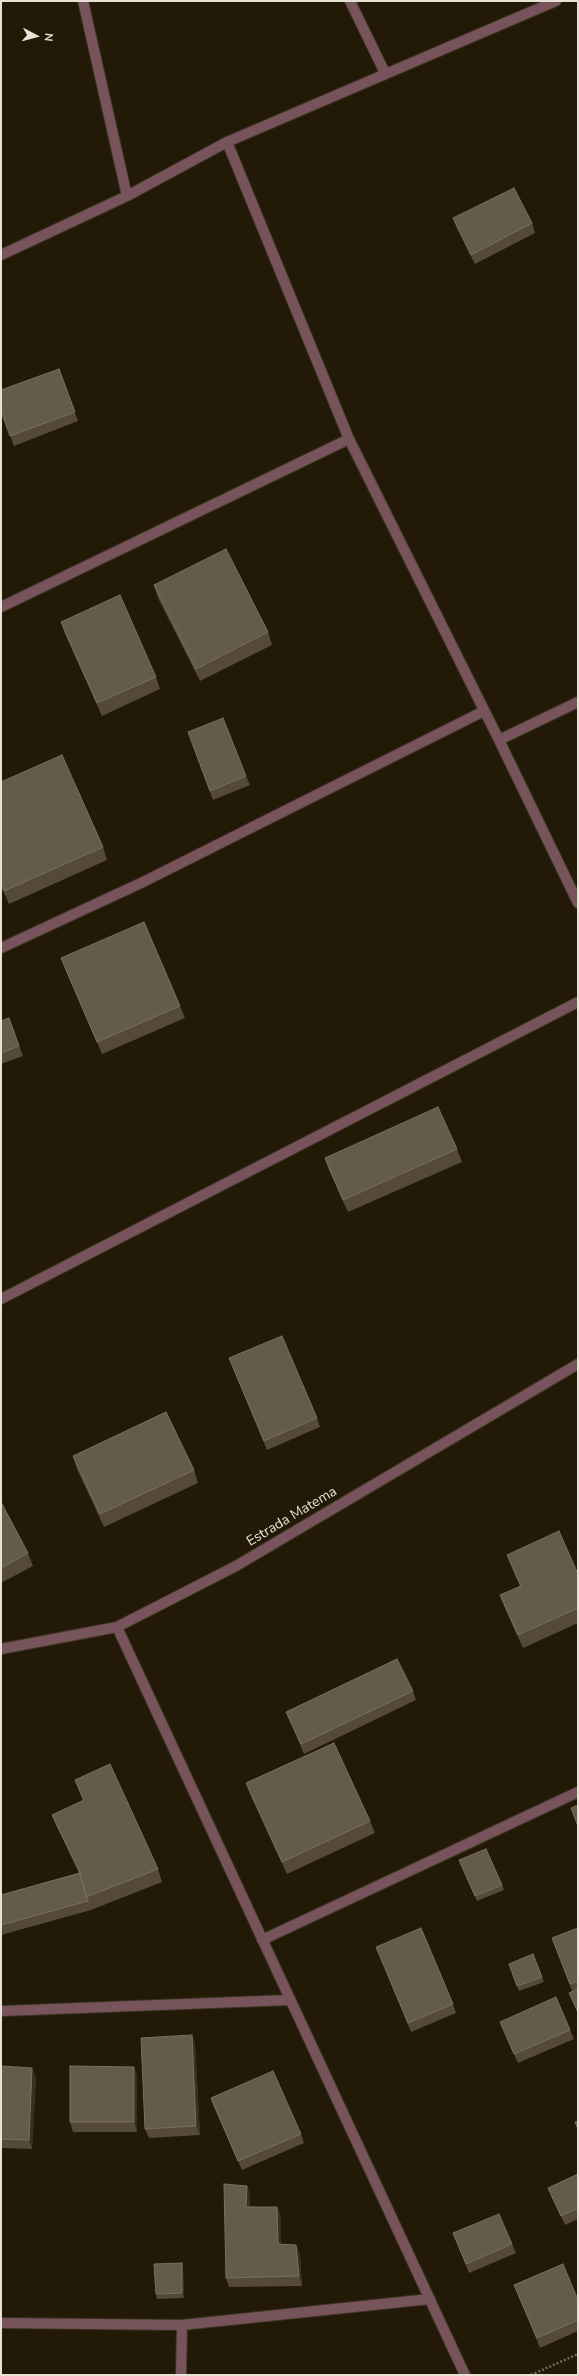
<!DOCTYPE html>
<style>
body{margin:0}
#map{position:relative;width:579px;height:2376px;overflow:hidden;background:#221906;font-family:"Nunito Sans",sans-serif}
canvas{display:block}
.frame{position:absolute;inset:0;border:2px solid #e8e2d6;pointer-events:none}
.north{position:absolute;left:16px;top:16px;width:40px;height:40px;-webkit-text-stroke:3px #221906;paint-order:stroke;rotate:96deg;font-size:11px;font-weight:700;line-height:16px;text-align:center;color:#e8e2d6}
.north::after{content:'';display:block;margin:auto;width:14px;height:18px;background:#e8e2d6;clip-path:polygon(50% 0,100% 100%,50% 72%,0 100%)}
</style>
<div id="map">
<canvas width="579" height="2376"></canvas>
<div class="frame"></div>
<div class="north">N</div>
</div>
<script>
const g = document.querySelector('canvas').getContext('2d');
g.lineJoin = 'round';
const toPath = rows => new Path2D(rows.map(r => 'M' + r).join(''));
function stroke(path, color, width, dash) { g.strokeStyle = color; g.lineWidth = width; g.lineCap = dash ? 'butt' : 'round'; g.setLineDash(dash || []); g.stroke(path); }
function paint(path, color) { g.fillStyle = color; g.fill(path, 'evenodd'); }
function drawText(font, color, halo, rows, align = 'center') {
  g.font = font + ' "Nunito Sans",sans-serif'; g.lineWidth = 4; g.setLineDash([]); g.textBaseline = 'middle'; g.strokeStyle = halo; g.fillStyle = color; for (const [text, x, y, turn = 0] of rows) {
    g.save(); g.translate(x, y); g.rotate((+turn || 0) * Math.PI / 180); g.textAlign = isNaN(turn) ? turn : align; if (halo) g.strokeText(text, 0, 0); g.fillText(text, 0, 0); g.restore();
  }
}
const minor = toPath([
 [83,1,127,196],
 [350,1,385,73],
 [227,142,349,439,499,740,578,903],
 [1,255,127,196,227,142,556,1],
 [1,607,349,439],
 [499,740,578,702],
 [1,948,141,883,484,711],
 [1,1299,578,1002],
 [117,1627,465,2375],
 [1,1649,117,1627,236,1566,578,1364],
 [262,1940,578,1792],
 [1,2011,290,2000],
 [1,2323,182,2325,430,2299],
 [181,2375,182,2325]
]);
stroke(minor, '#3e3523', 12);
stroke(toPath([
 [531,2375,578,2354]
]), '#736b5b', 2.5, [2, 2]);
stroke(minor, '#77535b', 10);
paint(toPath([
 [453,218,532,223,535,233,475,264,457,228],
 [59,369,78,421,14,446,1,411],
 [154,585,268,632,272,645,200,681,158,598],
 [61,622,156,677,160,689,102,716,65,634],
 [188,732,246,776,250,785,213,800],
 [1,782,103,847,107,860,9,904,1,886],
 [61,958,180,1006,185,1018,102,1054,66,971],
 [9,1018,23,1056,1,1064,1,1021],
 [457,1149,462,1162,348,1212,329,1170,325,1158],
 [229,1358,317,1418,320,1427,267,1450],
 [73,1456,194,1470,198,1483,104,1527,77,1469],
 [1,1502,28,1553,33,1566,1,1583],
 [507,1555,578,1574,578,1623,523,1648,505,1608,500,1595,520,1586,512,1568],
 [413,1691,416,1700,304,1754,290,1721,286,1712],
 [75,1780,158,1869,162,1882,91,1910,1,1935,1,1895,79,1873,57,1827,52,1815,83,1801],
 [246,1783,370,1821,375,1833,287,1874,251,1796],
 [459,1860,502,1885,504,1890,477,1901],
 [578,1928,578,2014,569,1993,572,1991,552,1938],
 [376,1947,453,2004,456,2013,411,2032],
 [533,1954,544,1982,519,1991,509,1964],
 [500,2022,570,2030,574,2039,518,2063,504,2031],
 [192,2035,195,2044,200,2135,149,2138,145,2129],
 [1,2066,36,2077,32,2149,1,2148],
 [134,2067,137,2076,137,2132,73,2132,70,2122],
 [211,2098,301,2134,304,2143,242,2170,214,2107],
 [578,2174,578,2219,565,2225,552,2197,548,2188],
 [247,2186,250,2195,250,2207,277,2207,281,2217,281,2245,296,2245,300,2255,302,2286,229,2287,226,2278],
 [453,2233,512,2244,516,2253,469,2273],
 [182,2263,183,2268,184,2298,157,2299,156,2294],
 [514,2285,578,2300,578,2331,540,2348]
]), '#544a37');
paint(toPath([
 [192,2035,195,2044,200,2135,196,2126],
 [134,2067,137,2076,137,2132,134,2122],
 [32,2068,36,2077,32,2149,29,2140],
 [247,2186,250,2195,249,2217,246,2207],
 [277,2207,281,2217,281,2254,278,2244],
 [296,2245,300,2255,302,2286,299,2276],
 [182,2263,183,2268,184,2298,182,2293]
]), '#39301c');
const building = toPath([
 [514,188,532,223,471,255,453,218,514,188],
 [59,369,75,412,10,436,1,411,1,390,59,369],
 [226,549,268,632,196,669,154,585,226,549],
 [120,595,156,677,97,703,61,622,120,595],
 [223,718,246,776,210,791,188,732,223,718],
 [62,755,103,847,4,891,1,883,1,782,62,755],
 [144,922,180,1006,97,1042,61,958,144,922],
 [9,1018,19,1046,1,1053,1,1021,9,1018],
 [438,1107,457,1149,343,1200,325,1158,438,1107],
 [282,1336,317,1418,264,1441,229,1358,282,1336],
 [166,1412,194,1470,100,1514,73,1456,166,1412],
 [1,1502,28,1553,1,1568,1,1502],
 [559,1531,578,1574,578,1608,518,1635,500,1595,521,1586,507,1555,559,1531],
 [397,1659,413,1691,301,1744,286,1712,397,1659],
 [334,1743,370,1821,282,1862,246,1783,334,1743],
 [110,1764,158,1869,86,1897,79,1870,52,1815,84,1800,75,1780,110,1764],
 [578,1805,578,1826,571,1808,578,1805],
 [486,1849,502,1885,475,1896,459,1860,486,1849],
 [80,1873,88,1901,1,1925,1,1895,80,1873],
 [421,1928,453,2004,408,2023,376,1947,421,1928],
 [578,1928,578,1981,570,1984,552,1938,578,1928],
 [533,1954,542,1977,517,1986,509,1964,533,1954],
 [578,1989,578,2012,569,1993,578,1989],
 [556,1997,570,2030,514,2054,500,2022,556,1997],
 [192,2035,196,2126,145,2129,141,2038,192,2035],
 [1,2066,32,2068,29,2140,1,2139,1,2066],
 [70,2066,134,2067,134,2122,70,2122,70,2066],
 [273,2071,301,2134,238,2161,211,2098,273,2071],
 [578,2121,578,2129,575,2122,578,2121],
 [578,2174,578,2208,561,2216,548,2188,578,2174],
 [224,2184,247,2186,246,2207,277,2207,278,2244,296,2245,299,2276,226,2278,224,2184],
 [499,2214,512,2244,466,2264,453,2233,499,2214],
 [182,2263,182,2293,156,2294,154,2264,182,2263],
 [563,2264,578,2300,578,2320,537,2338,514,2285,563,2264]
]);
paint(building, '#645b48');
stroke(building, '#79705e', 1);
drawText('14px', '#e8e2d6', '#221906', [
 ["Estrada Matema",292,1517,-31]
]);
</script>
